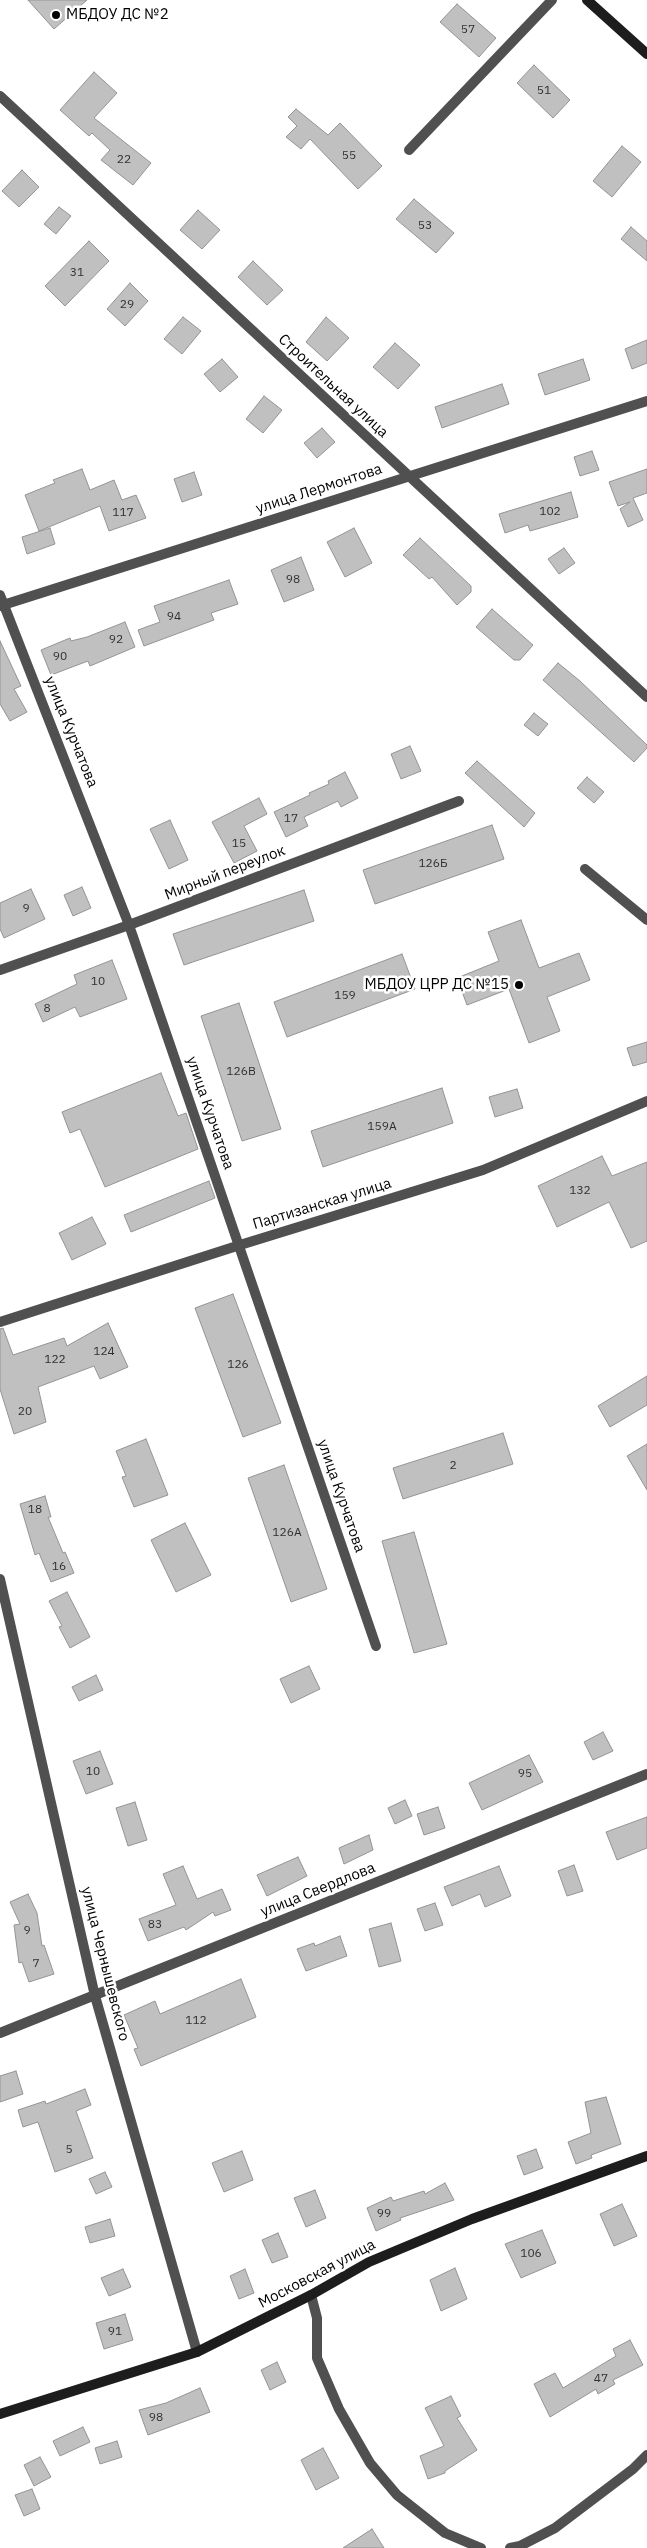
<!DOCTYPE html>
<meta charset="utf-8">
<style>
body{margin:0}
canvas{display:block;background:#fff}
</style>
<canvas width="647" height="2548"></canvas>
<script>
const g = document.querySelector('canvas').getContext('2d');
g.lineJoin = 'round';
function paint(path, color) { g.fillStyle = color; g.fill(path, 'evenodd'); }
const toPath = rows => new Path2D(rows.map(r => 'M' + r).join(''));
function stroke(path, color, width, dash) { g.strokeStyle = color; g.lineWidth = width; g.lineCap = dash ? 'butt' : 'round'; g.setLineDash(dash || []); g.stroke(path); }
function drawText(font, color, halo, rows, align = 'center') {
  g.font = font + ' "IBM Plex Sans",sans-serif'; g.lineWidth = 5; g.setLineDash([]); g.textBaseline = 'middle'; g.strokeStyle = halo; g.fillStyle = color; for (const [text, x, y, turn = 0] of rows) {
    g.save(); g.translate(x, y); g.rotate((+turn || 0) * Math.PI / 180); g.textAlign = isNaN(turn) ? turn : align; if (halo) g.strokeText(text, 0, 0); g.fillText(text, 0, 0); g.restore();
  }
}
const building = toPath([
 [28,0,87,0,54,29,28,0],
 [457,4,496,38,479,57,440,22,457,4],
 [534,65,570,100,553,118,517,83,534,65],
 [94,72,117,93,94,118,151,163,133,185,101,160,110,150,92,133,89,136,60,110,94,72],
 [296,109,328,135,340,123,382,166,358,189,310,139,301,149,286,137,297,126,288,117,296,109],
 [622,146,641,162,612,197,593,181,622,146],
 [22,170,39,187,19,207,2,191,22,170],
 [414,199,454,233,436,253,396,219,414,199],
 [59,207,71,216,56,234,44,224,59,207],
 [198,210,220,230,202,249,180,230,198,210],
 [631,227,647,241,647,261,621,239,631,227],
 [89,241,109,261,65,306,45,286,89,241],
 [253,261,283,290,267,305,238,277,253,261],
 [130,283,148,301,125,326,107,309,130,283],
 [183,317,201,331,182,354,164,339,183,317],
 [326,317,349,338,327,361,306,342,326,317],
 [647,340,647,363,632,369,625,349,647,340],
 [395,343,420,365,398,389,373,367,395,343],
 [222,359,238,377,220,392,204,374,222,359],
 [583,359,590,380,545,395,538,374,583,359],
 [502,384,509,404,442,428,435,407,502,384],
 [264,396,282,410,263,433,246,419,264,396],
 [322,428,335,442,317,458,304,443,322,428],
 [592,451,599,470,580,476,574,457,592,451],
 [82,469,90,490,114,480,122,500,136,495,146,518,109,531,100,506,39,531,25,495,55,483,53,480,82,469],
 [647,469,647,493,633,498,643,520,628,527,620,509,630,502,618,506,609,482,647,469],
 [194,472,202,495,182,502,174,479,194,472],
 [571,492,578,517,530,531,528,525,505,533,499,514,571,492],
 [50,528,55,544,27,554,22,537,50,528],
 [354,528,372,563,345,577,327,542,354,528],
 [420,538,471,586,471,592,457,605,432,577,429,579,403,555,420,538],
 [564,548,575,563,559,574,548,559,564,548],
 [301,557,314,590,284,602,271,570,301,557],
 [229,580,238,604,211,613,214,620,144,646,138,630,160,622,154,606,229,580],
 [492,609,533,645,520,660,514,660,476,627,492,609],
 [125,622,135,647,90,666,88,661,51,675,41,650,70,638,71,641,87,637,125,622],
 [0,641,21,686,14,689,27,712,10,721,0,704,0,641],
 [558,663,580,681,647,745,647,748,634,762,543,680,558,663],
 [534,713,548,724,538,736,524,725,534,713],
 [410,746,421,771,401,779,391,754,410,746],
 [477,761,535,813,524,827,465,773,477,761],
 [345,772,358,798,341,807,338,801,304,817,308,826,286,837,274,812,310,795,309,793,329,784,328,781,345,772],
 [587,777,604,792,594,803,577,788,587,777],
 [259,798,267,814,244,826,257,851,234,863,212,822,259,798],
 [170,820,188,860,169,869,150,829,170,820],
 [492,825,504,859,375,904,363,870,492,825],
 [82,887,91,908,73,916,64,895,82,887],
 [31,889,45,919,4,938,0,929,0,903,31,889],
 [304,890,314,921,184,965,173,934,304,890],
 [521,920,539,968,579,953,590,980,547,997,560,1031,529,1043,509,989,467,1005,457,978,499,961,488,932,521,920],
 [402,954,415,989,287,1037,274,1002,402,954],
 [112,960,127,999,80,1017,75,1007,43,1022,35,1004,77,984,74,975,112,960],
 [239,1003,281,1129,242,1141,201,1016,239,1003],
 [647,1042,647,1062,633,1066,627,1048,647,1042],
 [161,1073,178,1116,186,1113,198,1149,105,1187,80,1129,70,1133,62,1112,161,1073],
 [442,1088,453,1123,323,1167,311,1131,442,1088],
 [517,1089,523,1108,495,1117,489,1097,517,1089],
 [602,1156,612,1176,647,1162,647,1241,631,1248,609,1202,557,1227,538,1186,602,1156],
 [209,1181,215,1198,131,1232,124,1215,209,1181],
 [92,1217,106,1244,72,1260,59,1233,92,1217],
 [233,1294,281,1423,243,1437,195,1308,233,1294],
 [108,1323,128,1367,100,1379,94,1366,38,1387,46,1422,14,1434,0,1389,0,1329,3,1328,13,1355,64,1338,67,1346,108,1323],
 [647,1376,647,1405,610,1427,598,1406,647,1376],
 [503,1433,513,1464,403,1499,393,1468,503,1433],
 [146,1439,168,1495,134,1507,122,1477,126,1476,116,1451,146,1439],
 [647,1444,647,1490,627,1456,647,1444],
 [284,1465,327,1589,291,1602,248,1478,284,1465],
 [45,1496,51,1517,48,1517,63,1553,65,1552,74,1573,51,1582,39,1553,35,1555,20,1504,45,1496],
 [185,1523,211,1575,176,1592,151,1540,185,1523],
 [414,1532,447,1644,414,1653,382,1541,414,1532],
 [67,1592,90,1637,70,1648,59,1627,62,1626,49,1601,67,1592],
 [309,1666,320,1689,291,1703,280,1679,309,1666],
 [96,1675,103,1690,79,1701,72,1687,96,1675],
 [603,1732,613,1751,593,1760,584,1742,603,1732],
 [100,1751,113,1784,86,1794,73,1761,100,1751],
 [529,1755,543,1782,482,1810,469,1783,529,1755],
 [405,1800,412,1816,395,1824,388,1808,405,1800],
 [135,1802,147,1840,128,1846,116,1808,135,1802],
 [438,1807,445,1828,424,1835,417,1814,438,1807],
 [647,1817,647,1848,617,1860,606,1832,647,1817],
 [369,1835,373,1850,344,1864,339,1848,369,1835],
 [298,1857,307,1876,267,1896,257,1875,298,1857],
 [574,1865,583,1891,567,1896,558,1871,574,1865],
 [183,1866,197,1899,222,1889,231,1910,215,1916,213,1912,186,1930,184,1927,148,1941,139,1919,176,1905,163,1874,183,1866],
 [499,1866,511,1896,485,1907,480,1894,452,1906,444,1887,499,1866],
 [28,1894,37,1913,42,1946,44,1945,54,1974,29,1982,22,1962,19,1963,14,1925,20,1924,10,1902,28,1894],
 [435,1903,443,1925,425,1931,417,1909,435,1903],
 [391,1923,401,1961,379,1967,369,1929,391,1923],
 [340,1936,347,1956,306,1971,297,1949,314,1943,315,1946,340,1936],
 [241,1979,256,2017,141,2066,134,2049,138,2048,124,2015,155,2001,160,2014,241,1979],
 [16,2071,23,2094,0,2102,0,2076,16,2071],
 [85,2089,91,2105,76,2111,93,2158,55,2172,38,2122,23,2127,18,2110,45,2101,46,2104,85,2089],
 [606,2097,621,2144,591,2155,592,2158,576,2164,568,2142,591,2133,585,2102,606,2097],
 [536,2149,543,2168,524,2175,517,2156,536,2149],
 [242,2151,253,2180,224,2192,212,2163,242,2151],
 [105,2172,112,2187,96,2194,89,2179,105,2172],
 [445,2183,454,2200,400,2218,401,2220,376,2231,367,2208,391,2197,393,2201,424,2191,425,2194,445,2183],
 [315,2190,326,2218,306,2227,294,2198,315,2190],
 [622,2204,637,2236,614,2246,600,2214,622,2204],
 [110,2219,115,2236,90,2243,85,2227,110,2219],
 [542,2230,556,2263,521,2278,505,2244,542,2230],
 [278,2233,288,2257,272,2263,262,2240,278,2233],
 [455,2268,467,2299,441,2311,430,2280,455,2268],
 [123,2269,131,2287,109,2296,101,2278,123,2269],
 [245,2269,254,2293,239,2299,230,2276,245,2269],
 [125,2314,133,2340,104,2349,96,2323,125,2314],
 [630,2340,643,2365,613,2380,615,2384,598,2394,596,2389,550,2417,534,2384,555,2373,563,2388,616,2356,613,2349,630,2340],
 [277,2362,286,2382,270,2390,261,2370,277,2362],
 [200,2388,210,2412,148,2435,139,2410,166,2403,200,2388],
 [451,2396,461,2416,457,2418,477,2450,445,2471,445,2473,428,2479,420,2456,444,2446,425,2408,451,2396],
 [83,2427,90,2442,60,2456,53,2441,83,2427],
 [117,2441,122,2457,100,2464,95,2448,117,2441],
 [323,2448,339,2478,316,2490,301,2460,323,2448],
 [40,2457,51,2477,34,2486,24,2465,40,2457],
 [32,2489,40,2509,24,2516,15,2495,32,2489],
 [372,2529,384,2548,343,2548,372,2529]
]);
paint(building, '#c0c0c0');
stroke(building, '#949494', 1);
stroke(toPath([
 [409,150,552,0],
 [585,869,647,920],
 [311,2295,317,2318,317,2358,339,2409,370,2463,397,2495,445,2533,481,2548],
 [510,2548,520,2546,555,2528,633,2469,647,2455]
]), '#505050', 10);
stroke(toPath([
 [0,96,647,697],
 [0,595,129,925,376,1646],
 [0,606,647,401],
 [0,970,129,925,459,801],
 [0,1322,240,1245,483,1170,647,1101],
 [0,1579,95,1996,197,2352],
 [0,2033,647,1774]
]), '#505050', 10);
stroke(toPath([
 [587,0,647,54],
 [0,2414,197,2352,311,2295,369,2262,472,2219,647,2156]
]), '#1d1d1d', 10);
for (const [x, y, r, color] of [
 [56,15,5,"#000"],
 [519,985,5,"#000"]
]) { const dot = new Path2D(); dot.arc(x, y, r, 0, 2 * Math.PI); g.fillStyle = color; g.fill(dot); stroke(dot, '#fff', 2); }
drawText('12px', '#303030', null, [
 ["57",468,30],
 ["51",544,91],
 ["55",349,156],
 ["22",124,160],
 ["53",425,226],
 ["31",77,273],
 ["29",127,305],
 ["102",550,512],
 ["117",123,513],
 ["98",293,580],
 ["94",174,617],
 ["92",116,640],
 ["90",60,657],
 ["17",291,819],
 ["15",239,844],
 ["126Б",433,864],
 ["9",26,909],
 ["10",98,982],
 ["159",345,996],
 ["8",47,1009],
 ["126В",241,1072],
 ["159А",382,1127],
 ["132",580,1191],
 ["124",104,1352],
 ["122",55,1360],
 ["126",238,1365],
 ["20",25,1412],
 ["2",453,1466],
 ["18",35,1510],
 ["126А",287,1533],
 ["16",59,1567],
 ["10",93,1772],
 ["95",525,1774],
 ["83",155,1925],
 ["9",27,1931],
 ["7",36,1964],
 ["112",196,2021],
 ["5",69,2150],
 ["99",384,2214],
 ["106",531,2254],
 ["91",115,2332],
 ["47",601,2379],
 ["98",156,2418]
]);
drawText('15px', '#000', '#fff', [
 ["МБДОУ ДС №2",66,15],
 ["МБДОУ ЦРР ДС №15",509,985,"right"]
], 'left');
drawText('15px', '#000', '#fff', [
 ["Строительная улица",333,386,43],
 ["улица Лермонтова",319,489,-18],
 ["улица Курчатова",71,732,68],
 ["Мирный переулок",225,873,-21],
 ["улица Курчатова",210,1113,71],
 ["Партизанская улица",322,1204,-17],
 ["улица Курчатова",341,1496,71],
 ["улица Свердлова",318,1890,-22],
 ["улица Чернышевского",105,1964,76],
 ["Московская улица",317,2274,-28]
]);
</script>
